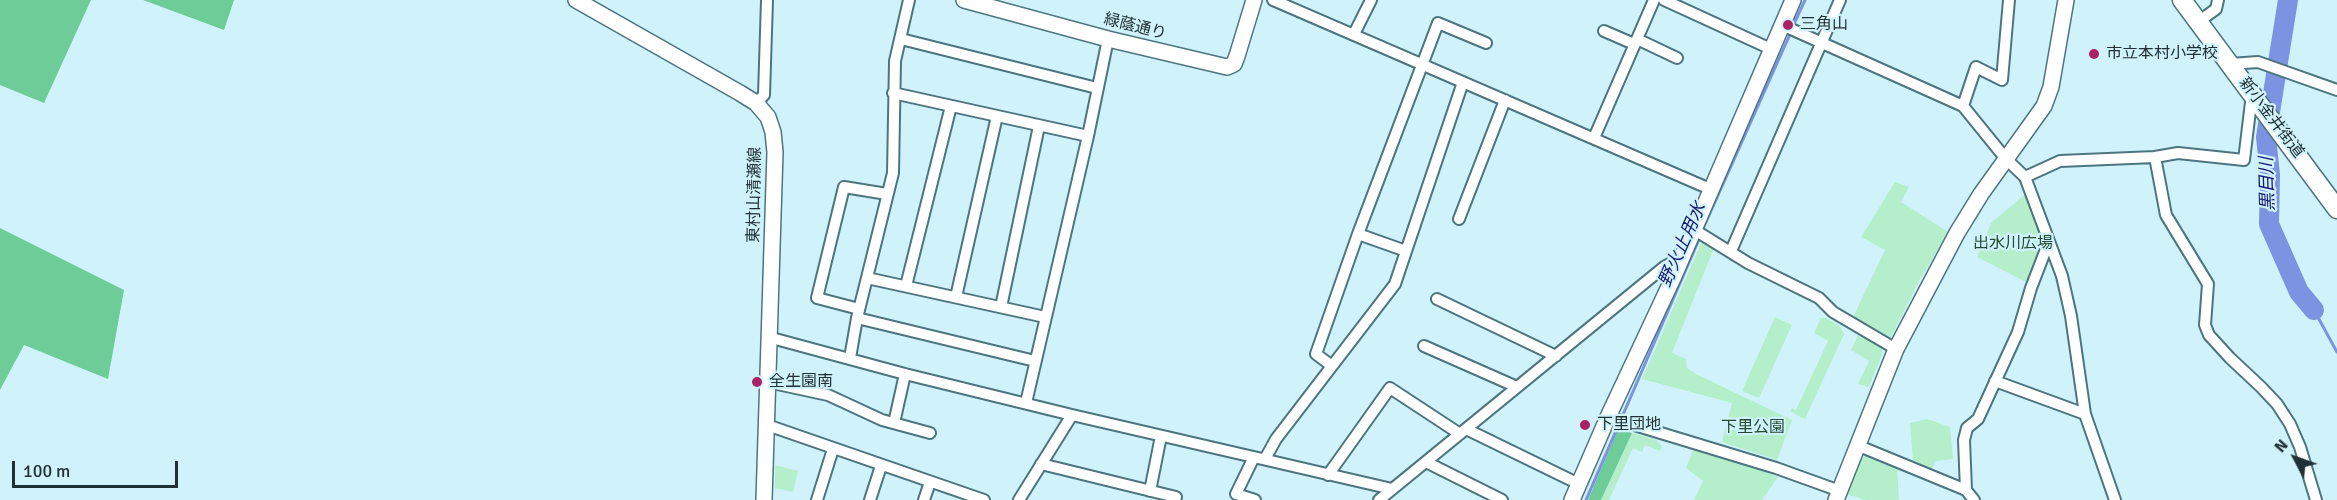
<!DOCTYPE html>
<meta charset="utf-8">
<style>
body{margin:0}
#map{position:relative;width:2337px;height:500px;overflow:hidden;background:#d0f3fb;font-family:Signika,sans-serif}
canvas{display:block}
.north{position:absolute;left:2265px;top:428px;width:60px;height:60px;-webkit-text-stroke:4px #d0f3fb;paint-order:stroke;rotate:311deg;font-size:16px;font-weight:700;line-height:24px;text-align:center;color:#203135}
.north::after{content:'';display:block;margin:auto;width:21px;height:27px;background:#203135;clip-path:polygon(50% 0,100% 100%,50% 72%,0 100%)}
.scale{position:absolute;left:12px;top:461px;width:166px;height:27px;box-sizing:border-box;border:3px solid #203135;border-top:0;padding-left:8px;font-size:18px;line-height:21px;white-space:nowrap;color:#203135;-webkit-text-stroke:4px #d0f3fb;paint-order:stroke}
</style>
<div id="map">
<canvas width="2337" height="500"></canvas>
<div class="north">N</div>
<div class="scale">100 m</div>
</div>
<script>
const g = document.querySelector('canvas').getContext('2d');
g.lineJoin = 'round';
function paint(path, color) { g.fillStyle = color; g.fill(path, 'evenodd'); }
const toPath = rows => new Path2D(rows.map(r => 'M' + r).join(''));
function stroke(path, color, width, dash) { g.strokeStyle = color; g.lineWidth = width; g.lineCap = dash ? 'butt' : 'round'; g.setLineDash(dash || []); g.stroke(path); }
function drawText(font, color, halo, rows, align = 'center') {
  g.font = font + ' Signika,"Noto Sans JP",sans-serif'; g.lineWidth = 4.5; g.setLineDash([]); g.textBaseline = 'middle'; g.strokeStyle = halo; g.fillStyle = color; for (const [text, x, y, turn = 0] of rows) {
    g.save(); g.translate(x, y); g.rotate((+turn || 0) * Math.PI / 180); g.textAlign = isNaN(turn) ? turn : align; if (halo) g.strokeText(text, 0, 0); g.fillText(text, 0, 0); g.restore();
  }
}
paint(toPath([
 [1895,182,1909,187,1901,202,1948,232,1918,283,1891,337,1853,317,1885,250,1861,237],
 [2028,192,2043,246,2028,283,1977,257,1991,223],
 [1702,241,1714,248,1672,353,1686,359,1687,368,1696,374,1792,420,1777,460,1722,442,1732,403,1642,379],
 [1775,317,1792,325,1759,398,1742,391],
 [1821,318,1826,318,1840,326,1844,334,1805,419,1790,411,1792,408,1796,410,1828,341,1814,333],
 [1858,335,1881,347,1883,352,1869,387,1858,384,1869,361,1851,350],
 [1927,419,1950,427,1953,459,1936,461,1932,469,1913,461,1910,423],
 [1632,433,1655,439,1662,446,1660,451,1645,445,1642,452,1633,448,1609,500,1601,500],
 [1694,448,1747,465,1778,477,1762,500,1694,500,1703,481,1686,468],
 [1866,455,1897,465,1899,500,1865,500,1846,494,1860,459],
 [775,465,798,471,793,492,775,488]
]), '#b4eecb');
paint(toPath([
 [0,0,91,0,44,103,0,85],
 [143,0,234,0,224,30],
 [0,228,124,290,108,379,24,345,0,390],
 [1618,429,1632,433,1601,500,1588,500]
]), '#6dcc98');
stroke(toPath([
 [1793,26,1805,0],
 [1702,231,1791,32],
 [2314,310,2337,352],
 [1586,500,1700,237]
]), '#7c93e1', 3);
stroke(toPath([
 [2288,0,2266,137,2270,175,2269,224,2299,292,2314,310]
]), '#7c93e1', 20);
const street = toPath([
 [1273,0,1710,189],
 [1664,0,1771,49],
 [2198,22,2216,9,2218,0],
 [1782,25,1963,106,2006,159,2025,177,2060,161,2155,157,2178,153,2244,160,2252,94],
 [1604,31,1634,44],
 [1354,34,1371,0],
 [901,39,1097,88],
 [1637,39,1677,58],
 [2230,64,2258,62,2337,90],
 [893,93,1088,136],
 [756,103,764,95,767,0],
 [1963,106,1976,67,2002,80,2009,0],
 [1594,138,1654,0],
 [2155,157,2166,215,2208,284,2205,325,2209,335,2230,358,2261,387,2277,404,2290,424,2300,447,2316,500],
 [2025,177,2062,276,2071,316,2085,414,2115,500],
 [1459,219,1505,100],
 [1693,229,1748,263,1819,298,1833,312,1896,349],
 [1358,234,1406,251],
 [1731,251,1840,0],
 [867,278,1045,317],
 [906,286,951,106],
 [956,297,997,116],
 [1437,299,1556,356],
 [1001,307,1039,126],
 [859,309,817,298,844,187,887,194],
 [857,318,1035,361],
 [768,337,905,374,1072,415,1392,489],
 [1424,346,1517,387],
 [850,358,857,318,893,173,895,61,909,0],
 [1332,366,1316,354,1358,234,1438,23,1486,43],
 [1995,381,2085,414],
 [768,382,828,395,882,420,930,433],
 [1026,403,1088,136,1108,39],
 [1608,417,1776,468,1840,491],
 [894,423,905,374],
 [767,425,984,500],
 [1466,429,1579,484],
 [1859,446,1966,490,1974,500],
 [1254,457,1236,494,1255,500],
 [1265,459,1276,439,1395,284,1463,82],
 [1426,462,1502,500],
 [1041,464,1176,497],
 [1328,475,1390,388,1460,434],
 [1966,490,1964,440,1967,428,1978,419,2018,332,2031,288,2048,244],
 [1150,491,1161,436],
 [817,500,833,449],
 [870,500,881,466],
 [924,500,930,482],
 [1019,500,1072,415],
 [1379,500,1664,267,1681,258]
]);
const secondary = toPath([
 [576,0,740,93,756,103,768,117,773,132,775,152,764,500],
 [964,0,1108,39,1227,67,1234,64,1237,56,1254,0],
 [1572,500,1608,417,1674,276,1793,0],
 [1836,500,1896,349,1957,233,1981,194,2044,106,2051,87,2066,0]
]);
const primary = toPath([
 [2182,0,2337,209]
]);
stroke(street, '#4d757f', 14);
stroke(secondary, '#4d757f', 18);
stroke(primary, '#4d757f', 21);
stroke(street, '#fff', 10);
stroke(secondary, '#fff', 15);
stroke(primary, '#fff', 18);
for (const [x, y, r, color] of [
 [1788,25,6,"#aa2166"],
 [2094,54,6,"#aa2166"],
 [757,382,6,"#aa2166"],
 [1585,425,6,"#aa2166"]
]) { const dot = new Path2D(); dot.arc(x, y, r, 0, 2 * Math.PI); g.fillStyle = color; g.fill(dot); stroke(dot, '#d0f3fb', 2); }
drawText('16px', '#203135', '#d0f3fb', [
 ["三角山",1800,25],
 ["市立本村小学校",2106,54],
 ["全生園南",769,382],
 ["下里団地",1597,425]
], 'left');
drawText('16px', '#203135', '#d0f3fb', [
 ["緑蔭通り",1135,27,14],
 ["新小金井街道",2271,118,53],
 ["東村山清瀬線",755,195,-89]
]);
drawText('16px', '#224a34', '#d0f3fb', [
 ["出水川広場",2013,244],
 ["下里公園",1753,428]
]);
drawText('italic 18px', '#161973', '#d0f3fb', [
 ["黒目川",2268,184,-92],
 ["野火止用水",1683,245,-66]
]);
</script>
